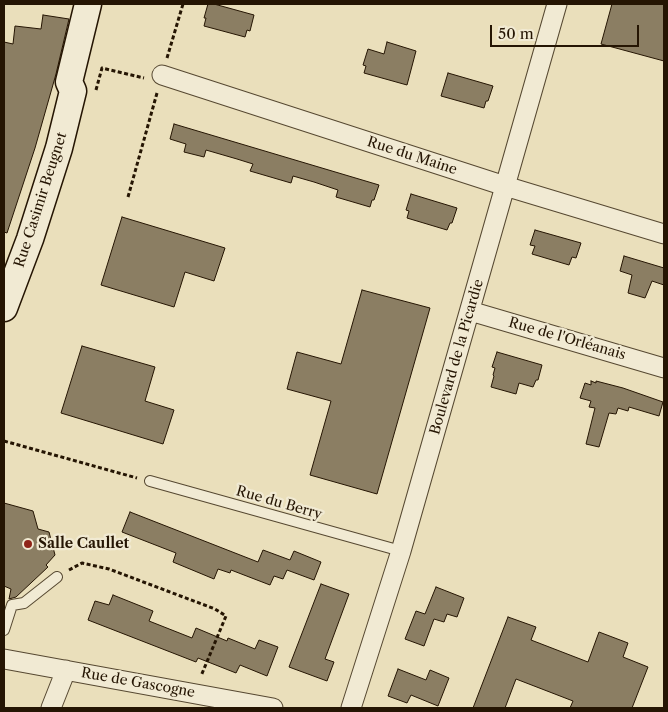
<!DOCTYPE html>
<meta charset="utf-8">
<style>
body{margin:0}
#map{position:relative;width:668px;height:712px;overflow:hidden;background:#eadfbb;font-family:"Libre Caslon Text",serif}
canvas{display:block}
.frame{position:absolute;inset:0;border:5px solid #251503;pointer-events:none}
.scale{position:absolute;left:490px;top:25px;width:149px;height:22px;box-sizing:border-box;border:2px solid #251503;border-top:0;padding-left:6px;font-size:15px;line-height:18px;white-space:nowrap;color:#251503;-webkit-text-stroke:4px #f1ead3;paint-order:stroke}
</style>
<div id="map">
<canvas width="668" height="712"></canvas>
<div class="frame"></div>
<div class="scale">50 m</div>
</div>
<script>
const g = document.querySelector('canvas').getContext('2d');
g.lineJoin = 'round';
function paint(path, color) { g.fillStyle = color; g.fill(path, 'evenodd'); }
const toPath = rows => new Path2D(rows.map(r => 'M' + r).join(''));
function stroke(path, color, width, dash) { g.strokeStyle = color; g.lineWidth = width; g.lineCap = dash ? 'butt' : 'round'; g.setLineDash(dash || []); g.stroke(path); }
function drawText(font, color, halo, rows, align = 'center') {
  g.font = font + ' "Libre Caslon Text",serif'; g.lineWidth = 4.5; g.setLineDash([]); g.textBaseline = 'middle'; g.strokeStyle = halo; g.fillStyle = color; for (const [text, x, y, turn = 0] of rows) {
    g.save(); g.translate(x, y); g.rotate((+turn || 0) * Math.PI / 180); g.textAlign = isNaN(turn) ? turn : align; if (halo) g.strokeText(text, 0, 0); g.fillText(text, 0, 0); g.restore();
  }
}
const building = toPath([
 [208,4,214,4,254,15,250,31,247,30,245,37,204,26,206,18,204,18,208,4],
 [612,4,664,4,664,61,601,44,612,4],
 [43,15,69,19,56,74,35,148,7,233,4,232,4,42,13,44,15,26,41,29,43,15],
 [387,42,416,51,407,85,364,73,366,66,363,65,368,49,384,54,387,42],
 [448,73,493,86,488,101,486,101,484,108,441,96,448,73],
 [174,124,379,185,374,200,372,200,370,207,336,197,338,190,314,182,293,176,291,183,250,171,253,164,237,159,206,150,204,157,184,152,186,144,170,139,174,124],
 [411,194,457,208,452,223,450,223,447,230,407,218,409,211,406,210,411,194],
 [122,217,225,248,214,281,185,272,174,307,101,285,122,217],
 [535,230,581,243,576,258,572,257,569,265,532,254,535,246,530,245,535,230],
 [624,256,664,268,664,285,652,281,645,298,628,293,632,275,620,271,624,256],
 [362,290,430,308,377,494,310,475,331,401,287,389,297,352,341,364,362,290],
 [82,346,155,367,145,401,174,410,163,444,61,413,82,346],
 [497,352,542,365,538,380,536,380,533,387,519,383,516,394,491,387,494,376,493,375,495,368,492,367,497,352],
 [591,381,596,383,596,381,623,388,663,402,659,416,629,407,628,411,618,408,616,414,609,413,599,447,586,444,595,408,589,407,591,401,580,398,585,383,591,385,591,381],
 [4,503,33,511,38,529,49,532,55,555,46,565,48,567,16,597,9,599,11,589,4,586,4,503],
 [130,512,258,562,263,550,290,560,294,551,321,562,314,580,287,570,283,579,274,576,270,585,231,570,230,573,218,569,214,579,173,562,176,553,122,532,130,512],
 [321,584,349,594,325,659,334,662,327,681,289,667,321,584],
 [436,587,464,598,457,617,447,614,444,622,434,619,424,646,405,639,416,611,425,614,436,587],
 [113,595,153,611,149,621,192,638,196,628,227,641,228,638,255,649,259,640,278,647,267,676,240,665,236,673,198,658,196,662,88,620,95,601,109,605,113,595],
 [508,617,536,627,531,640,588,662,599,632,628,643,623,657,648,667,632,708,570,708,573,701,516,679,505,708,473,708,508,617],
 [398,669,426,680,430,670,449,678,438,706,411,695,407,703,388,696,398,669]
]);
paint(building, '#8b7e63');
stroke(building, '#251503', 1);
const service = toPath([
 [150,481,401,551],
 [4,630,12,605,24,603,57,577]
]);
const minor = toPath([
 [162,75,505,186,664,234],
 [470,311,664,368],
 [4,659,273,708],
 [51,708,66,670],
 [351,708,401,551,557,4]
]);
const secondary = toPath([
 [4,308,30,239,59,148,73,91,69,82,88,4]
]);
stroke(service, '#564831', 12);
stroke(minor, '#564831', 21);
stroke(secondary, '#251503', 29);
stroke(toPath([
 [167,58,183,4],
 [96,90,102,68,144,78],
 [128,197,157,93],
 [4,441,137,478],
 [69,570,82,563,109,569,215,609,226,616,201,676]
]), '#251503', 3, [4, 2.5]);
stroke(service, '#f1ead3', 10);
stroke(minor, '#f1ead3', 19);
stroke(secondary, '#f1ead3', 26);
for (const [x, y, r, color] of [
 [28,544,5,"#8f2418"]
]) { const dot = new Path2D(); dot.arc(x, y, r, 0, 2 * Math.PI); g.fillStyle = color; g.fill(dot); stroke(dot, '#f1ead3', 2); }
drawText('14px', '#251503', '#f1ead3', [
 ["Rue du Maine",412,156,18],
 ["Rue Casimir Beugnet",41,200,-72],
 ["Rue de l'Orléanais",567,339,16],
 ["Boulevard de la Picardie",457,357,-74],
 ["Rue du Berry",279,503,16],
 ["Rue de Gascogne",138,683,10]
]);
drawText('bold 14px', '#251503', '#f1ead3', [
 ["Salle Caullet",38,544]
], 'left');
</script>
